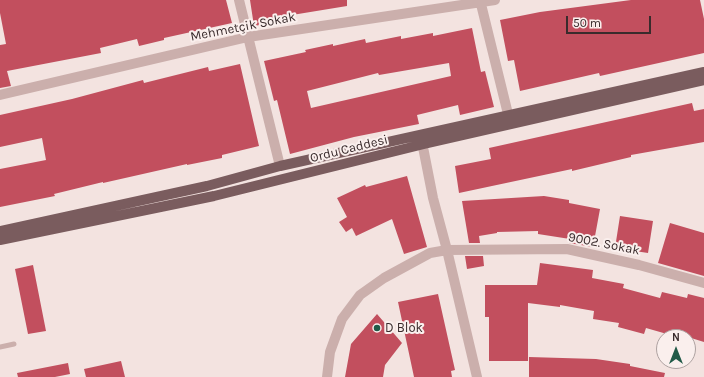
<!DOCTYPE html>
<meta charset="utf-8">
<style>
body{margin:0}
#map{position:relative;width:704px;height:377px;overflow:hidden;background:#f3e3e0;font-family:Karla,sans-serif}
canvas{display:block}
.north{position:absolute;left:656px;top:329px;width:40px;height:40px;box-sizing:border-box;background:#faefed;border:1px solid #ada1a0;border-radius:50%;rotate:0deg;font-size:11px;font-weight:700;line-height:16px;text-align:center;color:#392b2c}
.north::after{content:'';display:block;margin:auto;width:14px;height:18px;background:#215a48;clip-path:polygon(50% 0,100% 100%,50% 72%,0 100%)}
.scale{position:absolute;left:566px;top:16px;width:85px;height:18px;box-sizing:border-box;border:2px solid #392b2c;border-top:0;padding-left:5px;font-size:12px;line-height:14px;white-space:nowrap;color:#392b2c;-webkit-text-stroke:3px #faefed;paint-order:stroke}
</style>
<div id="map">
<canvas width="704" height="377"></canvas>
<div class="north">N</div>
<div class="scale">50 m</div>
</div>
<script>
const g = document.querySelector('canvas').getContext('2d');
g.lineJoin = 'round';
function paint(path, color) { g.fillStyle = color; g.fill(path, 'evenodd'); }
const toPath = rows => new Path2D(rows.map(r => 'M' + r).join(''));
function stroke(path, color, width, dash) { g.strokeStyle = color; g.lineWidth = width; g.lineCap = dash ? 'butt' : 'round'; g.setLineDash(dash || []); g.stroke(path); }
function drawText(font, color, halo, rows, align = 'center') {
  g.font = font + ' Karla,sans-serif'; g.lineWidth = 4; g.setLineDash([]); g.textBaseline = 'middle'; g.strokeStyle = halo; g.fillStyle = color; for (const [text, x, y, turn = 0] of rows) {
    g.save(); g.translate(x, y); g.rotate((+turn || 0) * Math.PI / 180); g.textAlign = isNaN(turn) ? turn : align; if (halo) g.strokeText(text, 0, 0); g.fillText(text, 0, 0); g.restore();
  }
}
paint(toPath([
 [0,0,226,0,232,23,164,38,164,40,139,46,137,39,100,48,101,53,7,71,11,86,0,88,0,45,6,44,0,13],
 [250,0,347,0,347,6,292,15,293,19,254,26],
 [631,0,700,0,704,19,704,53,600,76,599,73,520,91,514,60,508,61,500,20,540,12],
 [472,28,481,72,485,71,494,107,460,115,458,105,417,115,419,124,354,137,290,154,277,100,274,101,264,61,306,52,305,50,333,44,333,46,365,39,366,43,401,36,401,39,433,33,433,36],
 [449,63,451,76,311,108,307,91,378,73,379,75],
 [240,64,259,146,222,155,222,158,187,165,187,164,103,183,103,182,54,194,55,196,0,207,0,169,46,160,42,138,0,147,0,115,72,99,143,80,144,83,208,67,209,71],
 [692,103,694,111,704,109,704,142,631,155,631,157,572,171,572,169,459,193,455,166,491,159,489,148],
 [407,176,427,247,404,254,392,219,356,236,352,228,346,232,339,222,347,217,337,198,365,185,366,187],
 [544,196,569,200,569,203,600,209,593,247,569,243,570,239,538,234,538,231,497,232,497,233,479,236,480,243,469,243,462,201],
 [620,216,653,221,648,253,615,248],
 [670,223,704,233,704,276,658,263],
 [465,256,483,256,484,266,467,269],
 [540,263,593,270,592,278,624,284,623,288,660,298,662,292,687,298,688,294,704,298,704,342,675,333,674,336,646,328,644,334,618,327,619,323,593,319,594,311,560,305,560,307,528,303,528,361,489,361,489,317,485,317,485,285,537,285],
 [33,265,46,331,28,334,15,269],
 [438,294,455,370,451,371,452,377,414,377,398,302],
 [377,314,402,343,385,365,383,377,345,377,351,344],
 [529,357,596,359,630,364,630,366,665,373,664,377,529,377],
 [121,361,125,377,86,377,84,369],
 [68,363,70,374,55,377,18,377,17,373]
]), '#c24f5e');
stroke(toPath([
 [0,347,14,344]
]), '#cbafac', 5);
stroke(toPath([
 [239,0,280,166],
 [480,0,508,114],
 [0,95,248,37,495,0],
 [421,137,433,198,447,250,477,377],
 [327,377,330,352,342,319,360,295,384,278,430,253,447,250,567,249,639,265,704,283]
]), '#cbafac', 10);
stroke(toPath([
 [0,231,207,186,280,166,704,72],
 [0,240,214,196,424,144,704,80]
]), '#7a5c5e', 10);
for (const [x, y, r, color] of [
 [377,328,4,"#215a48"]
]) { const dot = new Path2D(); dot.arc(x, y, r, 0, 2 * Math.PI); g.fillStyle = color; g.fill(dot); stroke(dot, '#faefed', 1.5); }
drawText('13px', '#392b2c', '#faefed', [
 ["Mehmetçik Sokak",243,27,-11],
 ["Ordu Caddesi",349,149,-14],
 ["9002. Sokak",604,244,11]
]);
drawText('13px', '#392b2c', '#faefed', [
 ["D Blok",385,328]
], 'left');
</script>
